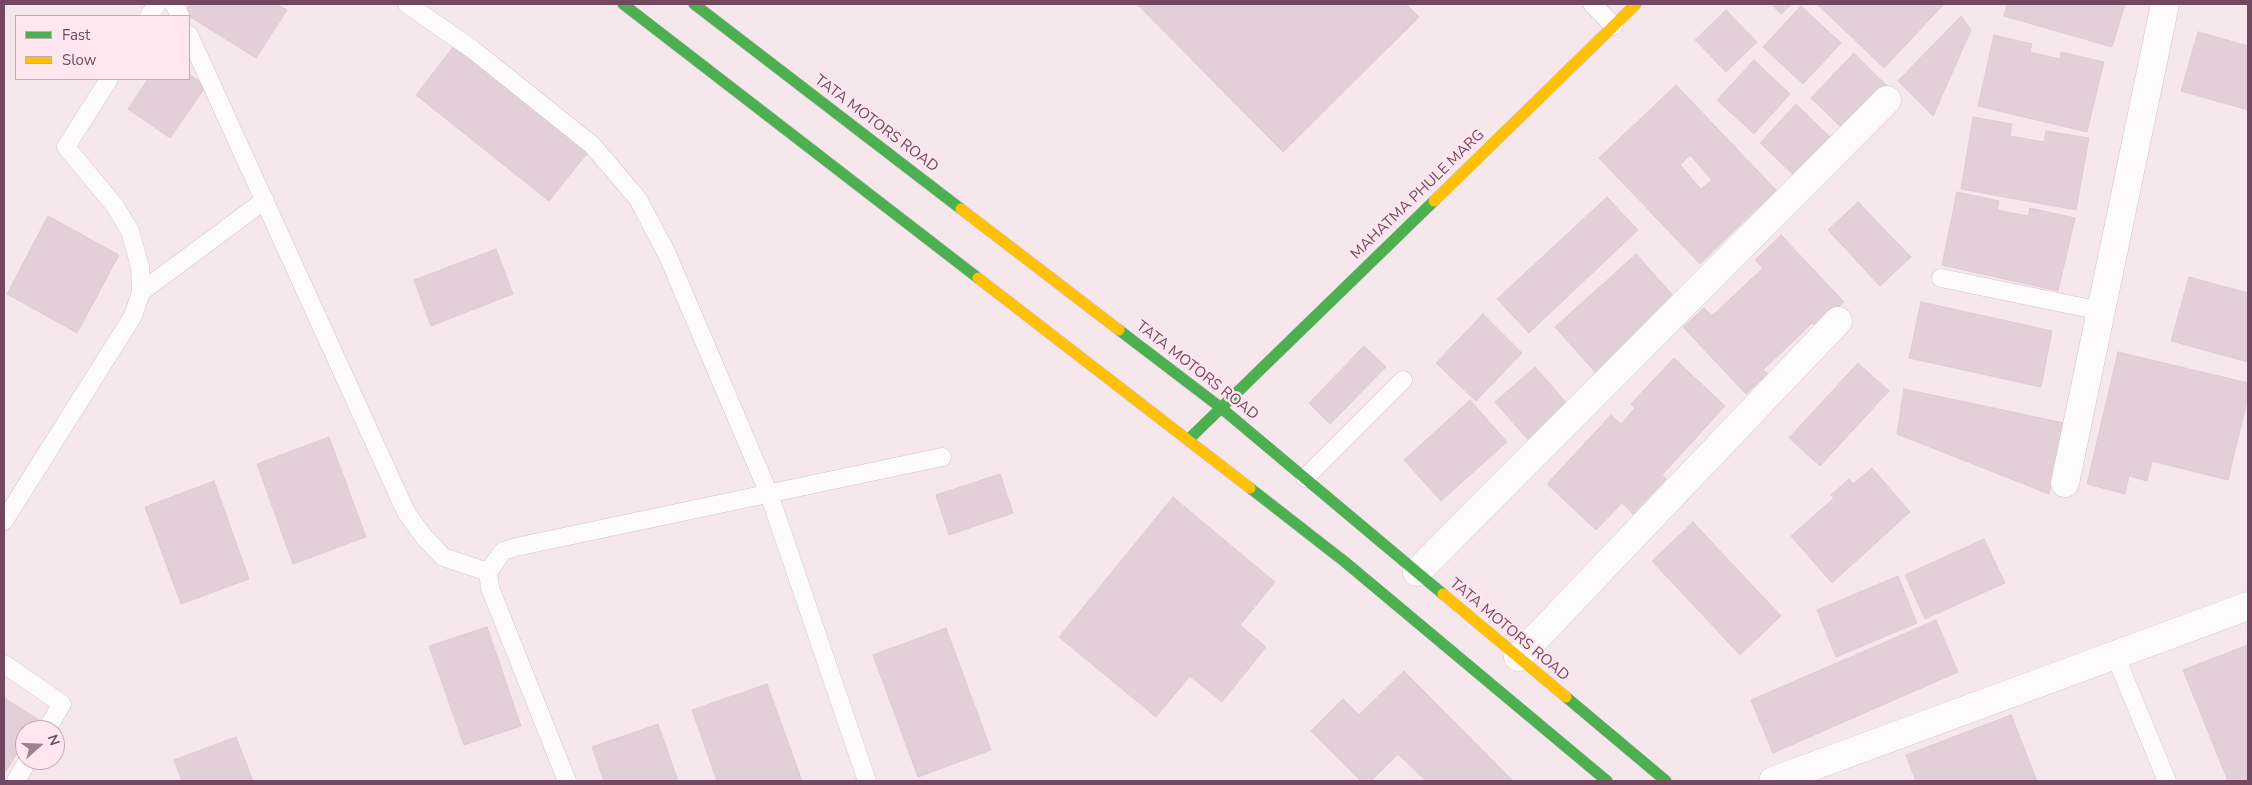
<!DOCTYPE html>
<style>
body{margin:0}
#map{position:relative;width:2252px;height:785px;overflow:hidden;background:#f6e7ec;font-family:"Nunito Sans",sans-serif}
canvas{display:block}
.frame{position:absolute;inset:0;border:5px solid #724861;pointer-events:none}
.legend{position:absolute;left:15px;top:15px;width:175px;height:65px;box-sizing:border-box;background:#ffe6ef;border:1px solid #c7a7b6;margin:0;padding:6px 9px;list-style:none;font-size:15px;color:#724861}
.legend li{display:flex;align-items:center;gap:10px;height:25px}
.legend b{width:25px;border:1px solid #c7a7b6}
.north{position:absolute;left:15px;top:720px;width:50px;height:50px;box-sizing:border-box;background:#ffe6ef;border:1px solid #c7a7b6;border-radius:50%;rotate:70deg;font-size:14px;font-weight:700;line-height:20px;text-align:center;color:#724861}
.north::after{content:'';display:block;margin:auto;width:18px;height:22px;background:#a08092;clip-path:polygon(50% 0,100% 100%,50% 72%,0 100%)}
</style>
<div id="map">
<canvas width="2252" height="785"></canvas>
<div class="frame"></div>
<ul class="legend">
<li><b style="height:6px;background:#4caf50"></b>Fast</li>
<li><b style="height:6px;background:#ffc107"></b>Slow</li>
</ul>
<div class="north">N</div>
</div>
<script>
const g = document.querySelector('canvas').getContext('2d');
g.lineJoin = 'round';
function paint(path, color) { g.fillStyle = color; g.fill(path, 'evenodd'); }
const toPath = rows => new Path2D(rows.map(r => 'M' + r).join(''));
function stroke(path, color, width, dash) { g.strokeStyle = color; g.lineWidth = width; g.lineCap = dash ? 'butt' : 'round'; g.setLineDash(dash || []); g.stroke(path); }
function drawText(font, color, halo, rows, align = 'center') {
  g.font = font + ' "Nunito Sans",sans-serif'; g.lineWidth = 4.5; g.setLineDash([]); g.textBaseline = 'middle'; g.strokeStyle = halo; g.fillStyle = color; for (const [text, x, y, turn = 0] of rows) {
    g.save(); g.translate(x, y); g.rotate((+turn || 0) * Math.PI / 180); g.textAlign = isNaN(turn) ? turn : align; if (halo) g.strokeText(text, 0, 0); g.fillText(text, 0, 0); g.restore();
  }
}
const building = toPath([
 [190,4,277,4,287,10,256,58,184,13,190,4],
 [1137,4,1406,4,1419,17,1283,152,1137,4],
 [1771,4,1792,4,1781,14,1771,4],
 [1817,4,1944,4,1884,68,1817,4],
 [2007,4,2125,4,2112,47,2004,16,2007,4],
 [1801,6,1841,43,1803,84,1763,47,1801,6],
 [1726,10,1757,42,1726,72,1695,40,1726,10],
 [1961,16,1971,30,1933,116,1898,81,1961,16],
 [2198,32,2248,46,2248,110,2181,91,2198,32],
 [1994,35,2032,44,2030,52,2060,59,2061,52,2104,62,2087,132,1978,106,1994,35],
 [458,41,592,147,549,201,416,95,458,41],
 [1854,53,1890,89,1847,133,1811,98,1854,53],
 [1754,60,1790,94,1754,134,1717,100,1754,60],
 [189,74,206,86,170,138,128,109,148,79,189,79,189,74],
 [1676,85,1776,190,1700,264,1599,158,1676,85],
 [1690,155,1712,180,1701,189,1680,165,1690,155],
 [1796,104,1834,141,1798,179,1760,143,1796,104],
 [1973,117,2012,124,2010,136,2044,142,2046,131,2089,138,2076,210,1961,189,1973,117],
 [1957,192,1999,201,1997,210,2028,216,2030,208,2075,218,2058,291,1942,265,1957,192],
 [1607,197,1638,230,1529,333,1497,299,1607,197],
 [1858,202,1911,257,1880,286,1828,230,1858,202],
 [48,216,119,255,77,333,7,294,48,216],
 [1781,235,1844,302,1817,328,1812,323,1763,370,1768,374,1746,394,1683,327,1704,308,1712,316,1763,268,1755,260,1781,235],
 [496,249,513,294,431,326,414,280,496,249],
 [1636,254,1677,300,1596,373,1555,327,1636,254],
 [2189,277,2248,293,2248,362,2171,341,2189,277],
 [1921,302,2052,331,2041,387,1909,358,1921,302],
 [1483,314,1522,353,1476,401,1436,363,1483,314],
 [1364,346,1386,367,1330,424,1309,403,1364,346],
 [2118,352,2248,383,2248,397,2228,480,2152,461,2147,481,2129,476,2125,494,2087,484,2118,352],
 [1674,358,1725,406,1662,475,1666,479,1633,514,1622,503,1596,530,1547,484,1611,415,1621,424,1635,408,1631,404,1674,358],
 [1858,363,1889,391,1820,466,1789,438,1858,363],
 [1535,367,1570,407,1530,442,1495,402,1535,367],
 [1904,389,2064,423,2049,494,1897,434,1904,389],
 [1470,400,1507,442,1441,501,1404,460,1470,400],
 [329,437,366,537,293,564,257,464,329,437],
 [1872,468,1910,512,1832,583,1791,536,1834,498,1831,495,1849,479,1853,484,1872,468],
 [1000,474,1013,513,949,535,936,495,1000,474],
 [214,481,249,579,181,604,145,507,214,481],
 [1173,497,1275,582,1240,625,1266,647,1222,702,1190,676,1156,717,1059,637,1173,497],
 [1693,522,1781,616,1740,655,1652,561,1693,522],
 [1984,539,2005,583,1925,619,1905,575,1984,539],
 [1898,576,1917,623,1836,657,1817,610,1898,576],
 [1936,620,1958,672,1773,753,1751,700,1936,620],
 [487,627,521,726,464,745,429,646,487,627],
 [946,628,991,750,918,777,873,655,946,628],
 [2248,645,2248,781,2228,781,2183,670,2248,645],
 [1404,671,1513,781,1426,781,1398,754,1371,781,1361,781,1311,731,1343,699,1359,715,1404,671],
 [767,684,802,781,717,781,692,710,767,684],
 [4,698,39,720,32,730,25,730,25,741,4,774,4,698],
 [2011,715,2037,781,1916,781,1906,755,2011,715],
 [658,724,678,781,604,781,592,747,658,724],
 [236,737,253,781,182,781,174,760,236,737]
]);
paint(building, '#e2cfd7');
stroke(building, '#decad4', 1);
const lane = toPath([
 [174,4,180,16],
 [407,4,472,49,592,145,638,199,667,254,769,494,867,781],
 [1592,4,1614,26],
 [149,16,157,4],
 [189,35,406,512,424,537,443,557,488,572],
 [1941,278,2101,311],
 [141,292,265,200],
 [1305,478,1403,380],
 [4,521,133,316,141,292,140,267,130,231,115,206,66,147,109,79],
 [2115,655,2167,781],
 [4,664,62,704,46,730],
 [16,781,28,760],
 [567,781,490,588,488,572,503,551,516,547,942,457]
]);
const street = toPath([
 [2065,483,2165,4],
 [1417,572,1887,100],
 [1518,657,1838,321],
 [1773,781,2248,606]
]);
const fast = toPath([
 [623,4,978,278],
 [694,4,961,209],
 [1119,330,1220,407,1443,594],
 [1188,440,1434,201],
 [1250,488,1345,562,1607,781],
 [1566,697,1666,781]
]);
const slow = toPath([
 [1434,201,1636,4],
 [961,209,1119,330],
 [978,278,1250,488],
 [1443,594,1566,697]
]);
stroke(lane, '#d4c2cb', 19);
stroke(street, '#d4c2cb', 29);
stroke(fast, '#d6c3cc', 12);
stroke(slow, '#d6c3cc', 12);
stroke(lane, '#fefbfc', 18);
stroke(street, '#fefbfc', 28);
stroke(fast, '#4caf50', 11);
stroke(slow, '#ffc107', 11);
drawText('15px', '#724861', '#ffe6ef', [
 ["TATA MOTORS ROAD",876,124,37],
 ["MAHATMA PHULE MARG",1418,195,-44],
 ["TATA MOTORS ROAD",1197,371,38],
 ["TATA MOTORS ROAD",1509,630,40]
]);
</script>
